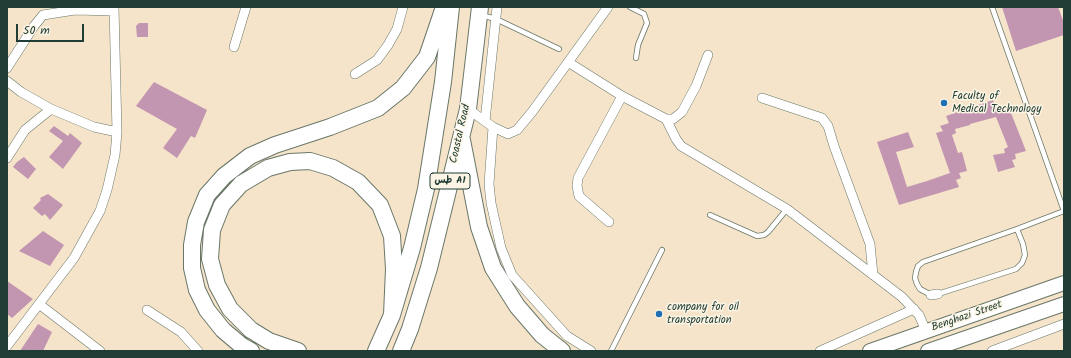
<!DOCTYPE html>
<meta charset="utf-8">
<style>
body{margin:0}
#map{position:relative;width:1071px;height:358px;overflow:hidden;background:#f5e4c9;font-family:Kalam,sans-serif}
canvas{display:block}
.frame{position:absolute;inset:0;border:8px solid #1f3d34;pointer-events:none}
.scale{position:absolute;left:16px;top:24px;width:68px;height:18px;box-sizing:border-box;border:2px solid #1f3d34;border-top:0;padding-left:5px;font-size:12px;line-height:14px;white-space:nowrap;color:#1f3d34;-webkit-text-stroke:3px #fcf5e5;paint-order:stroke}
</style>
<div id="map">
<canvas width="1071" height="358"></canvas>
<div class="frame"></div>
<div class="scale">50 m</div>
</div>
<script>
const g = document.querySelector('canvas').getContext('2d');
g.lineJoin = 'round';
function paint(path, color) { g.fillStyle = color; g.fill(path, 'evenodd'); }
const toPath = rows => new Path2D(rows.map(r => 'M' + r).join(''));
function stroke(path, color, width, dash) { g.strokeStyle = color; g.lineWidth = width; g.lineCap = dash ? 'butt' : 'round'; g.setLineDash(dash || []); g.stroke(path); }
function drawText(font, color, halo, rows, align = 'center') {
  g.font = font + ' Kalam,"Playpen Sans Arabic",sans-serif'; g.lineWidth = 3; g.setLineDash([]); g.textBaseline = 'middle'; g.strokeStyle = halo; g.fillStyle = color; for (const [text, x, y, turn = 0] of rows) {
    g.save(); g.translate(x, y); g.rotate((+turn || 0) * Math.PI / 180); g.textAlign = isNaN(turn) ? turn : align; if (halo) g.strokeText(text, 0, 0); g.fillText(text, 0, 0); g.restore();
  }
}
paint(toPath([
 [1002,7,1058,7,1064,23,1064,35,1016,51],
 [139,23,148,23,148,37,137,37,136,26],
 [154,82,207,110,195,138,191,136,177,158,163,148,177,129,136,106],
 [993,100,995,106,998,104,1000,111,1009,108,1026,151,1015,154,1016,159,1012,160,1015,167,998,172,993,155,1005,153,1004,149,1008,147,996,117,970,124,970,125,955,129,956,133,952,135,958,153,962,152,967,171,959,173,961,178,956,180,959,187,899,205,877,142,908,132,914,147,896,152,907,187,927,181,950,173,936,133,943,131,940,126,949,123,946,116],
 [54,126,68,136,70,133,82,143,63,169,49,157,63,141,49,131],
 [24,157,36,169,28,179,13,167,17,162],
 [48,194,63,205,50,220,45,214,42,216,33,208,41,200,40,198],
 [43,231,64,245,50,266,19,251],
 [7,281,33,299,12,318,7,314],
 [38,324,52,332,43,351,20,351]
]), '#c295b1');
const lane = toPath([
 [630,7,644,14,647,23,638,45,636,58],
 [992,7,1064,211],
 [481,15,496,19,559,49],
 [710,215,757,236,764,235,768,232,787,209],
 [1017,229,1064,211],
 [931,295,920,289,917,284,915,278,916,272,918,266,923,262,1017,229,1023,244,1025,255,1022,263,1016,269,938,294],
 [611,351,662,250]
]);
const street = toPath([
 [234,47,246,7],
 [568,62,622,96,666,119,673,119,682,112,696,86,708,55],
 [7,68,34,26,43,15,75,10,114,11],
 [355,74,377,60,388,45,397,29,403,7],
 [7,81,21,92,51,109],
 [762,98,822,118,828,126,834,146,870,244,873,275],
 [468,109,493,127,508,134,517,130,532,112,608,7],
 [666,119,676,139,681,146,787,209,902,297,919,315,926,331],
 [485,121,497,7],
 [493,127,489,184,491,203,501,248,512,275,567,336,591,351],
 [7,158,25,130,51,109,94,127,117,132],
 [609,222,579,196,577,186,578,178,622,96],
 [931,295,938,294],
 [39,304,100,351],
 [147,310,181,332,198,351],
 [7,346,74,258,100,211,107,190,115,155,117,132,114,7],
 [820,351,914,309],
 [992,351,1064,324]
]);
const primary = toPath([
 [870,351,1064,283],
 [928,351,1064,304]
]);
const highway = toPath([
 [462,140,479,227,493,268,517,306,542,335,562,351],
 [251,351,242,346,223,330,207,310,197,290,192,268,192,245,196,222,207,195,224,176,250,156,275,145,330,127,378,108,403,88,427,57,444,7],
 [298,351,269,341,251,330,230,309,217,285,210,259,212,230,222,205,241,184,268,168,290,162,310,161,333,168,358,182,380,205,392,236,394,269,392,315],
 [376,351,392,315,412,248,426,189,443,82,451,7],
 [401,351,410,329,429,268,468,109,480,7]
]);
stroke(lane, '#6a7768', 6);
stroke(street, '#6a7768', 10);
stroke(primary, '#6a7768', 16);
stroke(highway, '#6a7768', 18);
stroke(lane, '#fff', 4.5);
stroke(street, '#fff', 9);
stroke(primary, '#fff', 14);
stroke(highway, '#fff', 16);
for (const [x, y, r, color] of [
 [944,103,4,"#1f6fb2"],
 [659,314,4,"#1f6fb2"]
]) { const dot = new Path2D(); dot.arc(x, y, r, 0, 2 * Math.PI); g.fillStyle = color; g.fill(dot); stroke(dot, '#fcf5e5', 1.5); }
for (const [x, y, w] of [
 [450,181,40]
]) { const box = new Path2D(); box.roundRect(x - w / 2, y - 8, w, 16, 3); g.fillStyle = '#fcf5e5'; g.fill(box); stroke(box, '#1f3d34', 1); }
drawText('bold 10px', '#1f3d34', null, [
 ["طس A1",450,181]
]);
drawText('11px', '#1f3d34', '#fcf5e5', [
 ["Faculty of",952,97],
 ["Medical Technology",952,110],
 ["company for oil",667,308],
 ["transportation",667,321]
], 'left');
drawText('11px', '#1f3d34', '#fcf5e5', [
 ["Coastal Road",461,134,-77],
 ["Benghazi Street",967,317,-19]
]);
</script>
